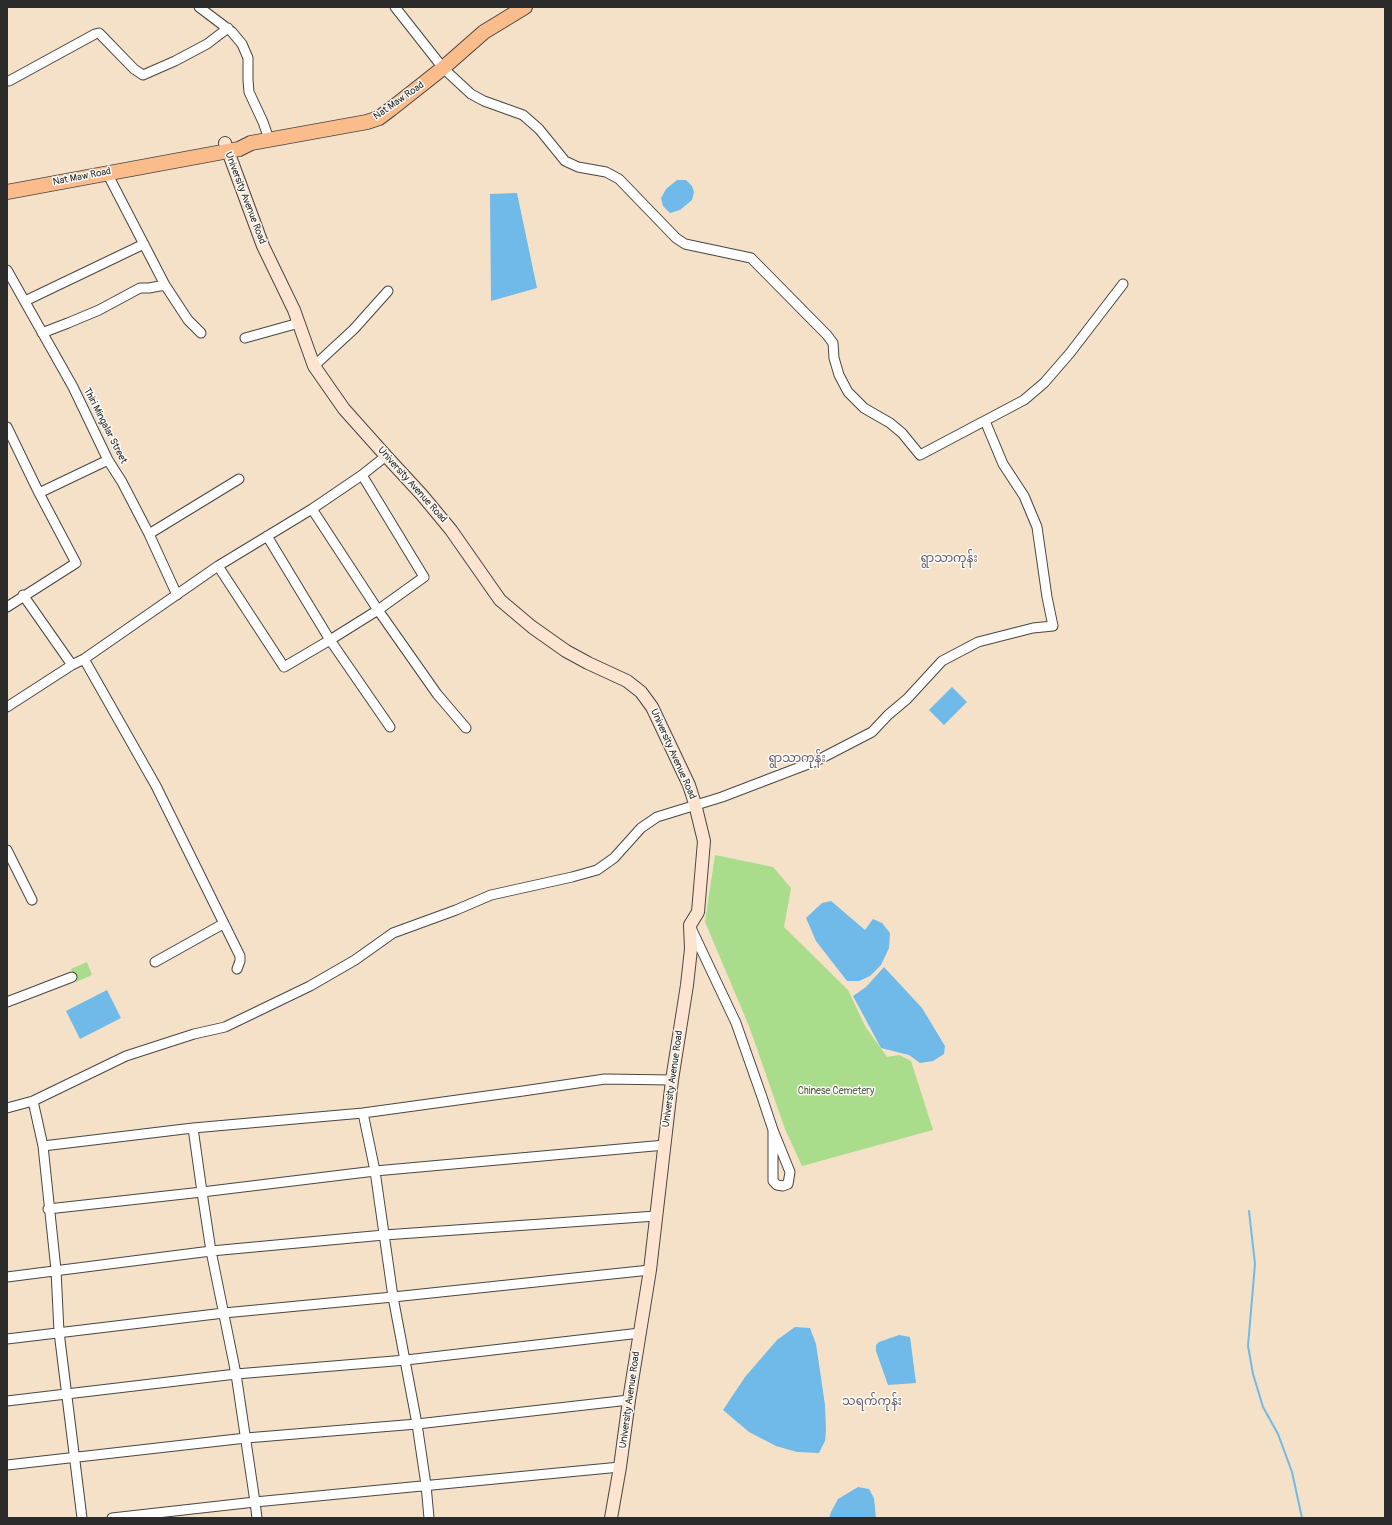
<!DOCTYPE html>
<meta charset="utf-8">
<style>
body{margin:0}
#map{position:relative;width:1392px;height:1525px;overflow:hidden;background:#f5e1c8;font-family:Pangolin,sans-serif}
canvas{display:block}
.frame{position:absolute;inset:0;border:8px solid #2b2b2b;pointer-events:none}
</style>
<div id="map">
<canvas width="1392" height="1525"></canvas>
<div class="frame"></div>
</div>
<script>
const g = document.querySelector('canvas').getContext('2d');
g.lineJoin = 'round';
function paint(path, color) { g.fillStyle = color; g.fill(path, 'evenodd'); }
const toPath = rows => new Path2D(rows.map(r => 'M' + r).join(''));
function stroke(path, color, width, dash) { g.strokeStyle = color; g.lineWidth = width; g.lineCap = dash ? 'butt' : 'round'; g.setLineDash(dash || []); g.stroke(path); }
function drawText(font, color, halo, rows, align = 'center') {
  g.font = font + ' Pangolin,"Noto Sans Myanmar",sans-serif'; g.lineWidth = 3; g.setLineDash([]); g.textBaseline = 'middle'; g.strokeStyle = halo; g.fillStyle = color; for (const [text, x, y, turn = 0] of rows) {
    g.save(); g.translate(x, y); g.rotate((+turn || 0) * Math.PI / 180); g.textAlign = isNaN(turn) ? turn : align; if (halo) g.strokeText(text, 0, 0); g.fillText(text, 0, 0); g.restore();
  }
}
paint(toPath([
 [715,855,773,867,791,888,784,927,848,990,865,1026,887,1057,899,1055,911,1061,933,1130,802,1166,785,1129,749,1026,705,922],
 [87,962,92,975,76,982,71,969]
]), '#a9dc8b');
paint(toPath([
 [677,180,686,180,692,186,694,192,692,200,680,210,670,213,663,206,661,198,666,189],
 [517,193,537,288,491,301,490,194],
 [952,687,967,702,944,725,929,710],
 [831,901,865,930,873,919,882,923,890,933,889,948,881,965,870,976,859,981,847,981,816,941,806,918,822,903],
 [884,967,922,1008,945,1046,944,1054,933,1061,920,1063,909,1055,881,1048,853,996,866,987],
 [107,990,121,1018,80,1039,66,1011],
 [795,1327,810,1328,816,1344,825,1405,826,1430,825,1441,819,1453,797,1452,776,1446,749,1432,723,1410,745,1377,777,1340],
 [899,1335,910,1337,916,1383,888,1385,876,1351,876,1345,879,1342],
 [858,1487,869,1489,874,1498,876,1518,829,1518,831,1512,838,1499]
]), '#6fbae8');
stroke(toPath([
 [1249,1211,1255,1264,1248,1346,1253,1374,1263,1407,1278,1434,1292,1472,1302,1518]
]), '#6fbae8', 2);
const minor = toPath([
 [199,7,232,32,242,44,248,58,248,80,249,92,263,122,269,139],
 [395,7,443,68,471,94,484,101,523,115,539,129,565,161,578,167,606,172,619,179,676,238,685,244,751,258,827,335,833,343,834,358,839,375,848,392,864,408,890,423,902,433,920,455,1024,400,1044,383,1070,353,1123,284],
 [9,81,95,34,99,33,102,36,134,69,143,75,175,61,207,44,228,28],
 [107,173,165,285,188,320,201,333],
 [7,270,73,387,108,460,122,482,149,534,177,595],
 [25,301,144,244],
 [42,333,68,323,99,310,140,288,149,288,165,285],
 [245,338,299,323],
 [314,366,354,329,388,291],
 [7,427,39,493,76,563,7,607],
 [39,493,108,460],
 [312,509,378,610,437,694,466,728],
 [149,534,239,479],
 [267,536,330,640,390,727],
 [218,566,284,667,330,640,378,610,424,577,362,475],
 [23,595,72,665],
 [84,659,156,786,240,956,240,961,237,969],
 [7,707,72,665,84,659,218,566,312,509,362,475,386,456],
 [7,850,32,900],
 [692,930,736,1023,762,1097,773,1130,773,1181,777,1185,783,1186,788,1184,790,1172,773,1130],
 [155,962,223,924],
 [7,1002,72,977],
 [33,1101,43,1146,56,1270,59,1332,82,1518],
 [7,1108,33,1101,126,1056,194,1034,225,1027,310,986,355,960,393,933,456,910,491,895,572,877,597,870,614,858,641,828,657,817,722,797,816,761,872,732,888,715,907,699,942,661,978,642,1033,628,1053,626,1047,597,1037,527,1024,496,1003,464,985,421],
 [363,1113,375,1171,393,1297,417,1424,426,1485,429,1518],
 [193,1128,202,1192,211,1251,236,1374,255,1502,257,1518],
 [43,1146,193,1128,363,1113,523,1091,605,1079,672,1080],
 [48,1209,202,1192,375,1171,665,1145],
 [7,1277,211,1251,384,1235,656,1216],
 [7,1339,224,1313,393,1297,650,1270],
 [7,1401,236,1374,406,1360,640,1333],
 [7,1465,246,1438,417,1424,629,1400],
 [112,1518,255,1502,620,1467]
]);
const secondary = toPath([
 [225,143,263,246,294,310,314,366,344,409,386,456,422,495,451,530,500,600,532,627,566,651,588,663,627,681,641,692,652,707,689,785,695,804,704,841,698,912,690,925,691,949,687,985,672,1080,650,1270,629,1400,620,1467,611,1518]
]);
const primary = toPath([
 [7,192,239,149,251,143,367,122,379,118,391,109,443,68,484,32,525,7]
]);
stroke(minor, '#494643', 11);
stroke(secondary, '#494643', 14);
stroke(primary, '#494643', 16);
stroke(minor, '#fff', 9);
stroke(secondary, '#fde4d0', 12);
stroke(primary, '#f9bc8a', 14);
drawText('10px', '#2b2b2b', '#fdfcf7', [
 ["Nat Maw Road",399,101,-35],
 ["Nat Maw Road",82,177,-11],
 ["University Avenue Road",245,198,69],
 ["Thiri Mingalar Street",105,426,63],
 ["University Avenue Road",412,485,48],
 ["University Avenue Road",673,754,66],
 ["University Avenue Road",673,1079,-82],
 ["University Avenue Road",630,1400,-82]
]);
drawText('10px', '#516048', '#fdfcf7', [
 ["Chinese Cemetery",836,1091]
]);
drawText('12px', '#635969', '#fdfcf7', [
 ["ရွာသာကုန်း",949,559],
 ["ရွာသာကုန်း",797,759],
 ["သရက်ကုန်း",872,1402]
]);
</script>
